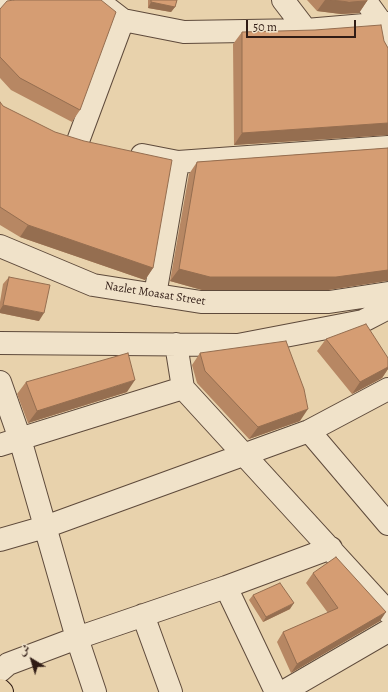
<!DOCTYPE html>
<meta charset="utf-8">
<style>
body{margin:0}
#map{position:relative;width:388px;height:692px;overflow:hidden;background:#e8d2ac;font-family:Alegreya,Amiri,serif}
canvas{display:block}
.north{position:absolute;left:12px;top:640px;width:40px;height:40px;-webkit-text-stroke:3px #f0e2c9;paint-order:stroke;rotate:322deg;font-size:11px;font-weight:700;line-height:16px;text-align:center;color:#301c15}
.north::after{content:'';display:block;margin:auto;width:14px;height:18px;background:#301c15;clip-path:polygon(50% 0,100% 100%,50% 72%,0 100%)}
.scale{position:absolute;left:246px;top:20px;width:110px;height:18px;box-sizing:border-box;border:2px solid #301c15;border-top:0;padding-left:5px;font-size:12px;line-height:14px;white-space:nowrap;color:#301c15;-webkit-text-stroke:3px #f0e2c9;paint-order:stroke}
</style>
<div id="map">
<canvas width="388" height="692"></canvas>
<div class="north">ش</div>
<div class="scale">50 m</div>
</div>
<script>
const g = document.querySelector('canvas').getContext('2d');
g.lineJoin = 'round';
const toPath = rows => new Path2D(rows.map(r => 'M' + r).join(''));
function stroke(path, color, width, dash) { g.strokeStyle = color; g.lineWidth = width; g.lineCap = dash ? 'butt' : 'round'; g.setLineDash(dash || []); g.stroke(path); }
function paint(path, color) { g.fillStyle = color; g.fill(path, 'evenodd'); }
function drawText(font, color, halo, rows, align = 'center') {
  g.font = font + ' Alegreya,serif'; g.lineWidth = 3; g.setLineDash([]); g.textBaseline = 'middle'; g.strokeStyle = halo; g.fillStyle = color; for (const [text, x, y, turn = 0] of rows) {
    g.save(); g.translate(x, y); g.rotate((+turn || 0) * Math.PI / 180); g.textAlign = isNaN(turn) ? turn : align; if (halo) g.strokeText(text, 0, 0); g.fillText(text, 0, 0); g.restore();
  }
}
const minor = toPath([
 [97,0,123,20,184,32,306,30,388,23],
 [283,0,306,30],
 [365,0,383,25,388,51],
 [0,1,2,0],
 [78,141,123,20],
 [142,155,178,162,388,147],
 [0,246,93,285,201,302,329,302,388,293],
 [155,295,178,162],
 [0,343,238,345,363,321,388,308],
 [176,344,183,388,388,612],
 [0,382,20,439,77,638,95,692],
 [309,431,388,524],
 [0,445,183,388],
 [0,540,45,527,309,431,388,389],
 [226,587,276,692],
 [143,615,171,692],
 [0,671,8,664,77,638,226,587,331,548],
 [283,692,388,631]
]);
const major = toPath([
 [0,690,2,692]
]);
stroke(minor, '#5e4a3b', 24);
stroke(major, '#301c15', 24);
stroke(minor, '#f0e2c9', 22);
stroke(major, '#e8d2ac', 22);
paint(toPath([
 [148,0,177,0,175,7,171,12,148,8],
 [307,0,367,0,367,1,359,13,341,14,317,11],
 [0,9,80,110,72,122,11,90,0,78],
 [242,32,384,41,388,48,388,135,234,145,233,44],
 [0,102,3,106,153,268,145,280,20,237,0,225],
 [388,148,388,281,386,281,328,290,202,290,170,281,189,174,197,162],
 [9,277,39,321,0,313,0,302,3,284],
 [326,339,388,358,388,369,382,378,352,394,317,351],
 [200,353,300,421,249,439,197,383,192,365],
 [26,382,127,392,28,423,17,394],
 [313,573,380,621,291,673,277,642,283,632,328,613,306,583],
 [253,595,290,609,263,622,249,600]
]), '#b78763');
paint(toPath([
 [325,0,331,0,367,1,359,13,341,14,317,11],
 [151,2,175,7,171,12,148,8],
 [388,123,388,135,234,145,242,133],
 [28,225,153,268,145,280,20,237],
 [179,269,388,270,388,281,386,281,328,290,202,290,170,281],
 [3,305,44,313,39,321,0,313,0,310],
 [388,367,388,369,382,378,352,394,360,382],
 [135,380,127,392,28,423,37,411],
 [308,409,300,421,249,439,258,427],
 [294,603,290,609,263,622,266,617],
 [386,612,380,621,291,673,297,664]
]), '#956e50');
const building = toPath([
 [14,0,101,0,116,12,80,110,20,78,0,57,0,9,7,1,14,0],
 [151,0,177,0,175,7,151,2,151,0],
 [331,0,367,0,367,1,349,2,331,0],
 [381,25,384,41,388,48,388,123,242,133,242,32,315,30,381,25],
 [0,102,3,106,55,132,84,141,172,160,153,268,28,225,0,207,0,102],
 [388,148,388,270,336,277,210,277,179,269,197,162,388,148],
 [9,277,50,285,44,313,3,305,9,277],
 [366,324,388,358,388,367,360,382,326,339,366,324],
 [286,341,304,389,308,409,258,427,205,371,200,353,286,341],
 [128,353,135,380,37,411,26,382,128,353],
 [336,557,386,612,297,664,283,632,338,608,313,573,336,557],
 [280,583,294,603,266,617,253,595,280,583]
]);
paint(building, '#d59d73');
stroke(building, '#956e50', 1);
drawText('12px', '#301c15', '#f0e2c9', [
 ["Nazlet Moasat Street",155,294,9]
]);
</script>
